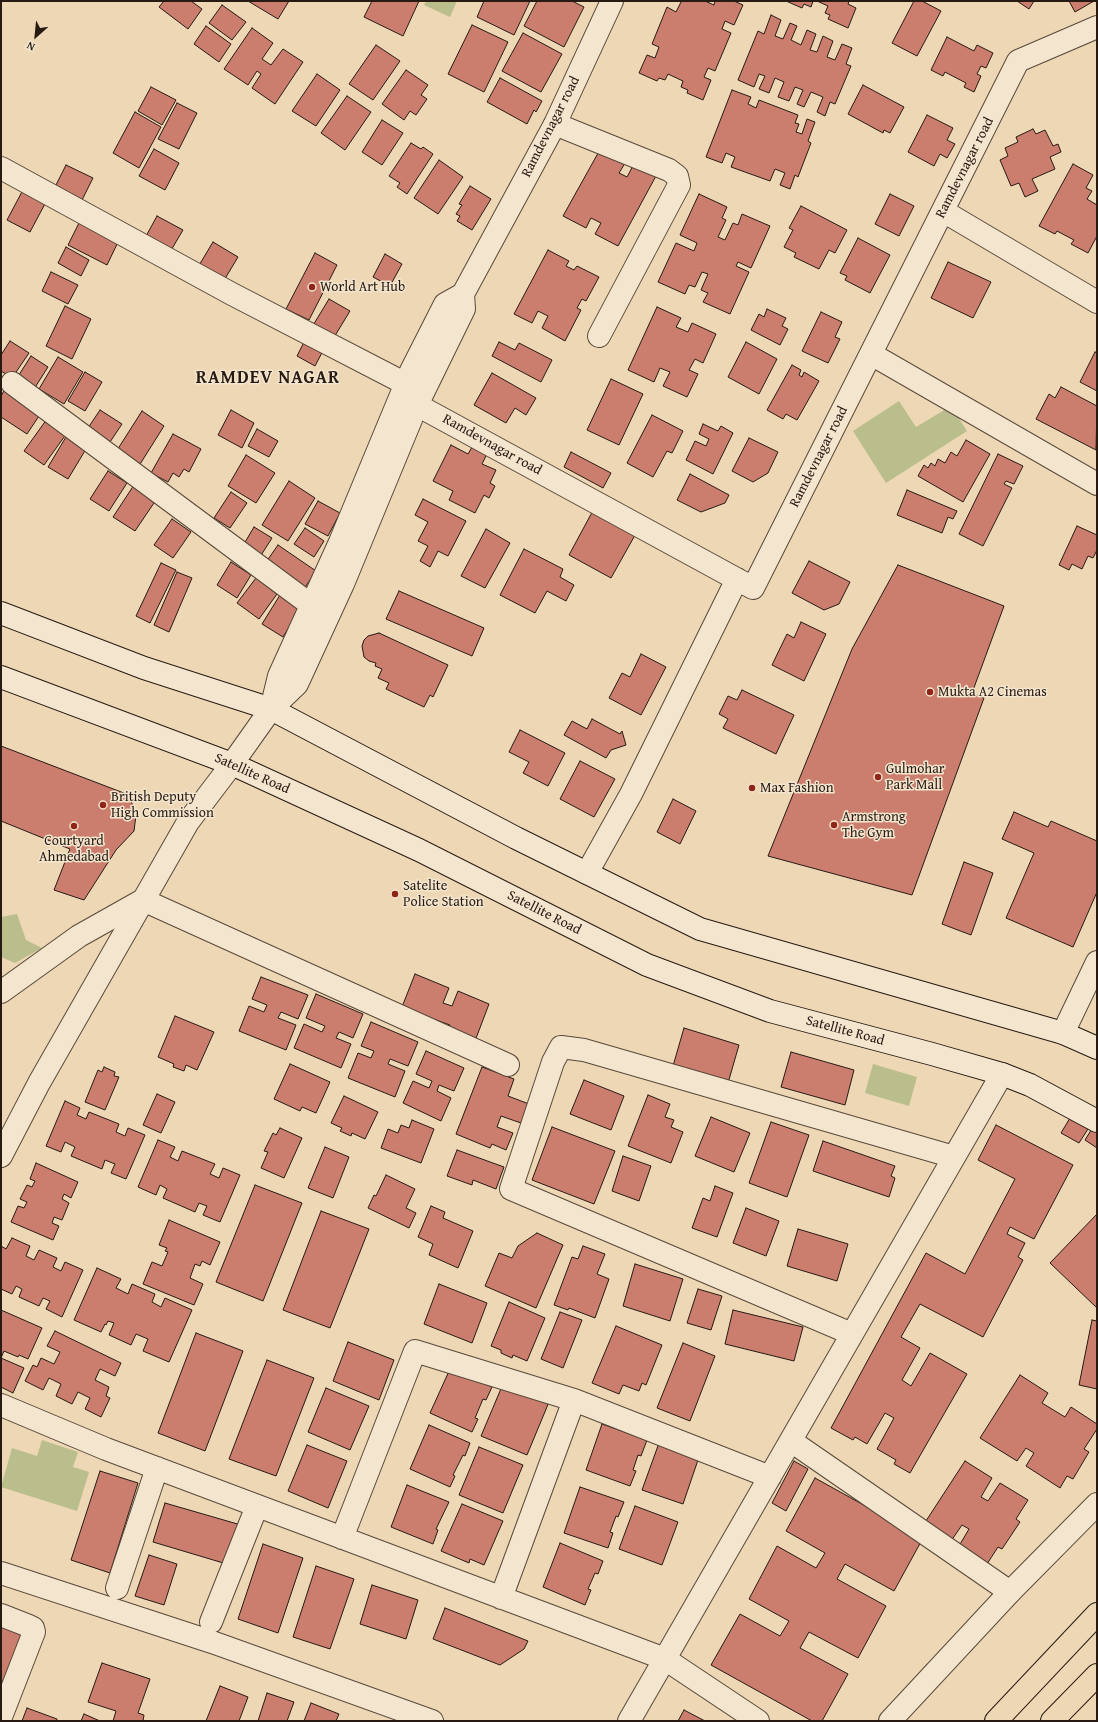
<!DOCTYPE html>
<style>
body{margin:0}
#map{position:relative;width:1098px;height:1722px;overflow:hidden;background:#eed7b4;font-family:"Gentium Book Plus",serif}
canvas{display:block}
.frame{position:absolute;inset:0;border:2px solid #261a13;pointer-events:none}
.north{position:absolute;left:16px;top:16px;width:40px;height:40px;-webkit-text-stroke:3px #f4e5ce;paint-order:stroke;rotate:207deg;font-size:11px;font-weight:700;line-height:16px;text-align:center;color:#261a13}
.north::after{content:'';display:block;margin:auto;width:14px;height:18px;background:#261a13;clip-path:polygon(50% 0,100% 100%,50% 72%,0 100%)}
</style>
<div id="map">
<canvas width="1098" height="1722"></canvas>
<div class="frame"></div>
<div class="north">N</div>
</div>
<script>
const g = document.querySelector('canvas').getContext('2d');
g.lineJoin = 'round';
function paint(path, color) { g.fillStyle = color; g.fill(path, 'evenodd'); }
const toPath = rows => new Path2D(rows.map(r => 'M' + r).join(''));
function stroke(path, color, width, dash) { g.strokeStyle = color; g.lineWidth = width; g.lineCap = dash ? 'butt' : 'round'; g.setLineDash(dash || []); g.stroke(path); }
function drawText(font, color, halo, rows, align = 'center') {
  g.font = font + ' "Gentium Book Plus",serif'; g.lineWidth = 3; g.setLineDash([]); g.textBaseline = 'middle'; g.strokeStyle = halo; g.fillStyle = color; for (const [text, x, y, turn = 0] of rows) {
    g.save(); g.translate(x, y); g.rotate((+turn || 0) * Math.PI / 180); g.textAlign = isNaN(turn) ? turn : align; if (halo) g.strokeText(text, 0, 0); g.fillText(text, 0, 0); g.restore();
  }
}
paint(toPath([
 [426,1,457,1,450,17,424,5],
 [899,401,916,427,951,406,967,431,886,483,853,431],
 [17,914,26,940,42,948,15,963,1,957,1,917],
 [873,1064,917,1077,909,1106,865,1093],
 [42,1440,78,1452,73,1467,89,1472,77,1511,1,1487,12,1448,37,1456]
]), '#babe8c');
const building = toPath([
 [164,1,191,1,202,9,188,29,159,7,164,1],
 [248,1,289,1,278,19,248,1],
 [372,1,419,1,403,36,364,17,372,1],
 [484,1,530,1,514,35,477,17,484,1],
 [537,1,572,1,584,7,564,47,524,26,537,1],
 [680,1,705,1,714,5,715,1,734,1,743,5,734,25,725,21,722,29,731,33,715,71,708,68,704,77,711,80,703,100,687,93,688,90,681,87,683,81,668,74,665,80,659,78,657,81,639,73,647,55,655,58,659,47,652,44,667,7,676,12,681,2,680,1],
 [786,1,813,1,811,7,804,4,802,8,786,1],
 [817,1,849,1,848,4,856,8,848,28,828,19,830,15,825,13,828,6,817,1],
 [914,1,922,1,941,11,917,56,892,43,914,1],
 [1017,1,1034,1,1029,9,1017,1],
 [1069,1,1094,1,1075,12,1069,1],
 [222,5,246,22,232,40,209,23,222,5],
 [771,15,781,20,775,36,783,39,790,23,797,26,791,40,801,45,807,30,816,34,810,50,817,52,823,36,833,41,827,57,835,60,842,44,852,48,846,64,851,66,835,104,830,102,825,116,817,112,823,97,811,92,804,107,797,104,803,90,795,87,789,101,778,97,784,82,775,78,769,93,759,89,765,76,759,74,754,87,738,80,758,31,764,34,771,15],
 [472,25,508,42,484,92,448,74,472,25],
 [206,26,231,44,219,62,194,44,206,26],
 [252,28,273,43,262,59,271,65,283,49,303,62,275,104,252,88,261,74,257,71,248,85,224,69,252,28],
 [523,33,562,54,541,92,502,71,523,33],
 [947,37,974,51,977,45,993,53,986,68,981,66,977,74,981,76,974,92,964,87,966,83,945,72,943,76,931,70,947,37],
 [376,45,400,61,373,100,349,84,376,45],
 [406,70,428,85,421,95,427,99,416,115,410,111,404,120,382,104,406,70],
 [317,74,340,90,316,126,292,111,317,74],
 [500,78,542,101,536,112,534,110,527,124,487,102,500,78],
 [863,85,904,107,890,133,884,130,883,133,848,114,863,85],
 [151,87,176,100,162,125,138,111,151,87],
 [732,90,751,97,748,104,756,108,759,100,798,115,795,123,799,124,796,132,802,134,807,119,815,122,808,141,811,143,798,177,795,175,790,189,780,185,785,173,775,169,770,181,731,167,735,157,726,153,722,163,706,157,732,90],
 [347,96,371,112,345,150,321,133,347,96],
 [177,103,197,113,179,149,158,139,177,103],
 [135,112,161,127,139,168,113,153,135,112],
 [927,115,953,128,947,140,955,144,947,158,940,154,934,166,908,152,927,115],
 [382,120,403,133,382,165,362,152,382,120],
 [1033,129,1036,134,1045,130,1053,146,1058,144,1061,152,1050,157,1055,169,1032,179,1038,191,1025,197,1019,183,1011,186,1000,160,1008,156,1005,148,1018,142,1016,137,1033,129],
 [411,143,421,149,423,147,433,154,407,194,397,187,400,183,389,176,411,143],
 [602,146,627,160,619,173,627,177,634,164,656,176,618,246,595,234,601,223,591,218,586,228,563,216,602,146],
 [154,149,179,163,165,190,139,176,154,149],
 [439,160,463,177,438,214,414,198,439,160],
 [1073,164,1093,175,1086,188,1092,191,1087,199,1097,205,1097,236,1088,253,1071,244,1074,240,1057,231,1055,234,1039,226,1073,164],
 [66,165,93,178,81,202,54,189,66,165],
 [470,186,491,199,472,230,457,221,460,216,456,214,462,205,459,204,470,186],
 [24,188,47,200,30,232,7,220,24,188],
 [699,194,727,207,722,218,726,220,718,237,725,240,733,223,738,225,742,214,770,226,751,268,738,262,736,266,749,272,730,314,703,302,708,293,701,290,708,274,702,272,695,287,689,285,685,294,658,282,676,243,694,251,697,243,680,235,699,194],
 [890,194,914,206,899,236,875,224,890,194],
 [801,206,847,230,835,253,829,250,819,269,794,257,796,253,784,247,793,230,789,228,801,206],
 [157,216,183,230,170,252,145,238,157,216],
 [81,219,120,238,107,265,68,245,81,219],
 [858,238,890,255,870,293,845,280,847,276,840,273,858,238],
 [213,242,238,257,223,282,198,267,213,242],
 [66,247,89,260,81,276,58,263,66,247],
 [548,250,569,261,566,266,574,270,577,266,599,277,586,301,582,299,577,308,581,310,565,341,542,328,548,316,538,311,532,323,514,314,548,250],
 [315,253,337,265,309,320,286,309,315,253],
 [385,254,402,264,390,286,373,277,385,254],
 [948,262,991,282,973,318,931,298,948,262],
 [51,272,78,285,68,304,42,291,51,272],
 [329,299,350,311,333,339,312,327,329,299],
 [65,306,91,319,72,359,46,346,65,306],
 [657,307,681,318,676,327,688,332,692,323,716,334,703,363,695,359,689,370,698,374,687,397,663,386,670,372,660,368,654,382,628,370,657,307],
 [767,309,786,318,782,326,788,329,780,345,751,330,759,314,764,317,767,309],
 [821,312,842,322,835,337,840,339,828,363,802,351,821,312],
 [307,336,326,345,315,366,297,356,307,336],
 [10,341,29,353,12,378,1,371,1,355,10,341],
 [499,342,515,350,519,343,552,360,541,382,492,356,499,342],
 [746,342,777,359,759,394,728,377,746,342],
 [1095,352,1097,353,1097,391,1080,382,1095,352],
 [31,356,48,367,34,389,17,378,31,356],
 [58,357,83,372,64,404,39,389,58,357],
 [792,365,801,370,799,375,802,377,804,372,819,381,797,420,786,414,783,419,767,410,792,365],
 [85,372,102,382,85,411,68,401,85,372],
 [492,373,536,398,526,415,515,408,506,423,474,405,492,373],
 [611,379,643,394,619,445,587,430,611,379],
 [1061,387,1097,406,1096,450,1036,419,1049,394,1055,398,1061,387],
 [5,389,41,413,27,434,1,417,1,396,5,389],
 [100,410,122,424,108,445,86,431,100,410],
 [231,410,254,423,242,448,218,435,231,410],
 [142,411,164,426,137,469,114,455,142,411],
 [652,415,683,431,672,453,667,451,653,477,627,463,652,415],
 [47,419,67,433,44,465,24,451,47,419],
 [703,424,718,431,721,426,733,433,713,474,686,460,695,441,706,446,709,439,699,434,703,424],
 [257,429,278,441,269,457,248,446,257,429],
 [173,434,201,449,189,472,184,469,179,477,173,473,168,482,151,473,173,434],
 [66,437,86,449,68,479,48,467,66,437],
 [749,438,778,452,768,473,753,482,732,471,749,438],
 [966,440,990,454,963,502,918,476,924,465,928,468,931,463,935,466,938,459,945,463,951,452,957,456,966,440],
 [451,445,468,454,472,447,487,454,482,464,496,470,490,483,495,486,489,498,484,495,475,513,449,500,453,491,433,481,451,445],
 [571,452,611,473,603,488,564,467,571,452],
 [998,454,1023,466,1014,484,1006,481,1004,484,1012,488,983,546,959,534,998,454],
 [246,455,275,473,256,503,228,486,246,455],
 [108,471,127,483,109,511,90,499,108,471],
 [690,474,729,495,725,503,701,512,677,500,690,474],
 [289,481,315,498,288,541,262,525,289,481],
 [134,485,156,500,135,531,113,517,134,485],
 [907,490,957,511,953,519,948,517,942,533,897,515,907,490],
 [231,492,247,503,230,528,214,518,231,492],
 [423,499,466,521,448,556,438,551,430,567,420,561,428,546,418,541,428,522,415,515,423,499],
 [318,501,340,513,328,536,305,524,318,501],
 [596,505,639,528,611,578,569,555,596,505],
 [172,519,191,532,173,558,154,545,172,519],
 [1077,526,1097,535,1097,550,1093,558,1088,556,1082,569,1072,564,1069,570,1059,565,1077,526],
 [254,527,272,538,258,560,241,549,254,527],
 [305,528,324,541,314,557,294,544,305,528],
 [486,529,510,543,485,588,461,576,486,529],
 [278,545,316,571,302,592,264,565,278,545],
 [524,549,563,569,560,577,574,585,566,601,547,591,535,613,500,595,524,549],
 [809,561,850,582,839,604,824,610,792,593,809,561],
 [231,562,251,575,237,598,217,585,231,562],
 [161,563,176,570,150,623,136,616,161,563],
 [898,565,1004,606,972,693,984,698,912,895,768,856,852,649,898,565],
 [177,572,192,578,169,632,154,625,177,572],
 [256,578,277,594,259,619,237,603,256,578],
 [399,591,484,628,472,656,386,619,399,591],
 [280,595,301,608,283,637,262,624,280,595],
 [801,622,826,634,804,681,772,665,787,634,794,638,801,622],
 [379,633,448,665,433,697,430,695,424,707,386,689,389,683,378,678,382,669,375,666,376,663,369,661,364,657,362,646,364,640,368,636,379,633],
 [641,654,666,667,641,715,609,698,622,673,630,677,641,654],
 [742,690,794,715,776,754,723,728,728,719,719,714,728,696,737,700,742,690],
 [592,719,620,734,622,731,626,745,611,750,606,758,564,735,572,721,587,729,592,719],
 [520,730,565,753,548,786,523,773,529,762,509,752,520,730],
 [1,746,129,795,136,815,134,831,116,850,84,900,54,890,70,849,1,821,1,746],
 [580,761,615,779,594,817,560,799,580,761],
 [673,799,696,811,680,844,657,832,673,799],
 [1014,812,1048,827,1051,821,1097,841,1097,892,1073,947,1006,918,1034,853,1002,839,1014,812],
 [964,862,993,873,971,935,942,924,964,862],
 [415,974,449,988,443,1003,452,1006,458,991,489,1004,475,1041,448,1031,450,1025,436,1020,433,1025,400,1012,415,974],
 [261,977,308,995,298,1019,281,1012,278,1018,296,1025,286,1050,239,1031,249,1006,264,1012,267,1005,252,999,261,977],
 [316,994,363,1014,353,1038,339,1032,336,1038,351,1044,341,1068,294,1048,304,1024,322,1032,325,1026,306,1018,316,994],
 [175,1016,214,1032,197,1070,186,1065,184,1071,173,1067,174,1064,158,1057,175,1016],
 [371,1022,418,1042,408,1066,390,1059,388,1064,405,1071,395,1097,348,1078,358,1053,371,1058,374,1051,361,1046,371,1022],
 [684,1028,739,1045,728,1083,673,1066,684,1028],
 [426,1051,464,1068,454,1091,439,1085,437,1091,451,1098,441,1121,403,1103,413,1081,429,1088,432,1081,416,1074,426,1051],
 [791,1052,854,1070,845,1105,781,1087,791,1052],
 [290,1064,330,1082,316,1113,302,1107,300,1111,274,1099,290,1064],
 [104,1067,115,1072,114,1076,119,1077,105,1110,85,1102,98,1070,102,1072,104,1067],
 [482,1067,514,1079,508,1096,529,1104,521,1123,501,1116,497,1127,513,1133,506,1150,492,1144,490,1148,456,1134,482,1067],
 [584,1080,624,1096,611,1130,570,1114,584,1080],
 [157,1094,175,1102,161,1133,143,1125,157,1094],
 [648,1095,670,1104,665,1117,674,1120,671,1127,683,1132,671,1163,628,1146,648,1095],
 [344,1096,378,1112,365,1139,352,1133,351,1136,340,1131,342,1128,331,1123,344,1096],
 [65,1101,80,1108,77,1115,86,1119,89,1112,119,1124,116,1132,125,1136,128,1128,145,1135,126,1179,111,1173,115,1164,105,1160,102,1169,71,1156,75,1147,65,1142,61,1152,46,1146,65,1101],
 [711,1117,750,1133,734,1172,695,1156,711,1117],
 [1070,1118,1088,1129,1079,1143,1061,1133,1070,1118],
 [412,1120,434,1129,421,1163,381,1148,388,1129,398,1133,401,1125,409,1128,412,1120],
 [771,1122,809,1135,787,1197,749,1183,771,1122],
 [996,1125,1073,1165,1034,1239,1010,1227,1007,1234,1025,1243,1018,1257,1023,1260,983,1337,920,1304,901,1337,920,1348,902,1380,911,1386,930,1353,967,1374,910,1473,894,1464,896,1460,877,1449,894,1418,885,1413,867,1444,855,1437,853,1440,831,1428,926,1253,965,1274,1015,1179,978,1160,996,1125],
 [552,1127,615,1151,594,1204,532,1180,552,1127],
 [1093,1127,1097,1129,1097,1148,1085,1140,1093,1127],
 [280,1128,302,1138,284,1178,261,1168,268,1152,264,1151,273,1133,276,1135,280,1128],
 [158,1140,175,1147,170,1157,178,1161,182,1151,215,1164,210,1174,219,1178,223,1168,240,1175,220,1222,203,1215,207,1206,199,1203,195,1212,163,1198,167,1189,160,1185,156,1195,138,1187,158,1140],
 [823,1141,895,1166,891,1176,895,1178,889,1197,813,1171,823,1141],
 [325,1147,349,1157,333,1198,308,1188,325,1147],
 [457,1150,504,1167,496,1189,473,1180,472,1185,447,1176,457,1150],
 [623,1156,651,1166,639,1201,612,1191,623,1156],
 [36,1163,78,1182,71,1198,64,1194,62,1199,69,1203,62,1220,54,1217,52,1223,59,1226,53,1240,11,1222,18,1206,24,1208,27,1202,20,1199,27,1185,32,1187,35,1181,30,1179,36,1163],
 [386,1175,415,1189,406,1208,416,1213,409,1228,368,1208,374,1195,376,1196,386,1175],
 [255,1185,302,1203,263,1301,216,1282,255,1185],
 [715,1186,733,1193,717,1237,692,1228,703,1198,710,1201,715,1186],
 [431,1206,445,1212,443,1218,473,1231,458,1268,429,1255,433,1244,418,1237,431,1206],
 [746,1208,779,1221,766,1256,733,1243,746,1208],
 [321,1211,369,1229,330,1328,283,1310,321,1211],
 [1097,1214,1097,1308,1050,1263,1097,1214],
 [169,1220,220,1242,210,1265,202,1261,200,1266,195,1264,190,1278,203,1284,194,1305,143,1284,152,1262,162,1266,168,1252,165,1251,167,1248,159,1245,169,1220],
 [798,1229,848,1244,837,1281,787,1266,798,1229],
 [537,1233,563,1245,536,1308,485,1286,499,1253,512,1258,518,1246,537,1233],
 [12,1238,30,1246,26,1256,34,1260,39,1250,57,1258,53,1267,61,1271,65,1262,83,1270,62,1317,46,1309,50,1301,43,1298,39,1306,19,1297,22,1289,16,1286,12,1294,1,1289,1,1246,6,1249,12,1238],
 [583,1246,605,1254,597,1274,609,1279,595,1318,569,1308,568,1310,554,1305,572,1257,578,1259,583,1246],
 [635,1264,683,1279,670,1321,623,1306,635,1264],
 [97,1268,121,1279,116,1288,128,1294,132,1284,155,1294,152,1302,161,1307,165,1298,192,1310,169,1362,143,1351,148,1339,136,1334,131,1345,109,1335,114,1323,108,1321,106,1325,105,1324,101,1332,74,1320,97,1268],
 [439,1284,487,1303,472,1343,424,1324,439,1284],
 [698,1289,722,1296,711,1330,687,1323,698,1289],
 [509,1302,545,1318,527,1361,513,1355,512,1358,501,1353,501,1350,491,1346,509,1302],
 [1,1310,42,1328,28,1359,19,1355,18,1357,4,1351,1,1358,24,1368,13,1393,1,1387,1,1310],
 [733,1310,803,1327,794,1361,725,1344,733,1310],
 [560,1312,582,1320,563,1368,541,1359,560,1312],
 [1092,1320,1097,1321,1097,1389,1079,1385,1092,1320],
 [616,1326,662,1345,646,1385,642,1383,639,1391,623,1385,619,1394,592,1383,616,1326],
 [55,1331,121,1363,115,1376,100,1369,95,1380,109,1387,106,1396,110,1398,101,1417,85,1409,90,1398,78,1392,72,1404,56,1396,61,1384,49,1378,43,1390,25,1381,33,1365,37,1367,41,1358,54,1364,60,1352,47,1346,55,1331],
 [196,1333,243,1351,205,1451,158,1433,196,1333],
 [348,1342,394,1360,379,1400,333,1381,348,1342],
 [683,1343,715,1356,690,1421,657,1408,683,1343],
 [267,1360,314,1378,276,1476,229,1459,267,1360],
 [450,1369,492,1387,486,1400,483,1399,475,1418,478,1419,472,1432,430,1413,450,1369],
 [1020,1375,1048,1393,1042,1403,1065,1417,1071,1407,1097,1424,1097,1429,1084,1449,1089,1452,1073,1479,1067,1476,1060,1488,1026,1466,1034,1453,1026,1448,1017,1461,980,1438,1020,1375],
 [503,1384,549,1402,527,1455,481,1436,503,1384],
 [326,1388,369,1406,350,1450,308,1432,326,1388],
 [602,1424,647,1440,641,1456,638,1455,633,1470,636,1471,630,1486,586,1470,602,1424],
 [429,1425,470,1443,465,1456,463,1455,453,1475,455,1476,450,1487,410,1469,429,1425],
 [659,1443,699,1457,683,1504,642,1490,659,1443],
 [307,1445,347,1461,328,1508,288,1491,307,1445],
 [479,1447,523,1465,503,1513,459,1495,479,1447],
 [794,1461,808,1469,786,1511,772,1503,794,1461],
 [965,1461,992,1478,981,1497,988,1501,1000,1483,1028,1500,1016,1519,1020,1522,1002,1549,998,1547,987,1564,959,1546,969,1529,962,1525,951,1541,924,1524,965,1461],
 [100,1471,138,1483,110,1573,71,1560,100,1471],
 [815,1478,923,1538,894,1591,845,1564,837,1579,886,1606,858,1658,809,1632,800,1648,848,1674,822,1721,812,1721,711,1665,740,1614,780,1636,789,1621,749,1599,777,1546,816,1568,825,1553,786,1531,815,1478],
 [407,1485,449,1502,436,1529,438,1530,433,1544,391,1527,407,1485],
 [580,1487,624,1502,618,1517,616,1516,610,1532,613,1533,608,1548,564,1533,580,1487],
 [165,1503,241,1525,230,1565,153,1542,165,1503],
 [462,1504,503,1521,484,1565,470,1559,469,1563,441,1551,462,1504],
 [635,1506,678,1522,662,1565,619,1549,635,1506],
 [560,1543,603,1561,598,1574,595,1573,588,1589,591,1590,585,1605,543,1587,560,1543],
 [263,1544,303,1558,278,1633,238,1619,263,1544],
 [149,1555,177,1564,164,1605,135,1596,149,1555],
 [316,1566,354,1579,330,1649,293,1637,316,1566],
 [372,1585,418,1600,406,1639,360,1624,372,1585],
 [445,1608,528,1641,524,1649,500,1665,433,1639,445,1608],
 [1,1620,30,1631,1,1706,1,1620],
 [102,1663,150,1679,138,1713,144,1715,143,1721,113,1721,116,1711,88,1702,102,1663],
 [220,1686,248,1697,239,1721,206,1721,220,1686],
 [267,1693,294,1702,287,1721,258,1721,267,1693],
 [311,1703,339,1714,336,1721,304,1721,311,1703],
 [27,1708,57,1719,57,1721,22,1721,27,1708],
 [684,1710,705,1721,678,1721,684,1710],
 [84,1714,100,1721,81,1721,84,1714]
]);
paint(building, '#cb7e6e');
stroke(building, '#261a13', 1);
const minor = toPath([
 [555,124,669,170,677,176,679,185,599,336],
 [1,168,232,294,406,384],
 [943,211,1097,302],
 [871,354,1097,484],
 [12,383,311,605],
 [417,405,753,588,1018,61,1097,27],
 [587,873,631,794,737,579],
 [1,992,79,936,143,900,508,1065],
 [852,1334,511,1189,553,1062,561,1047,584,1050,954,1157],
 [1,1405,106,1449,665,1659,758,1721],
 [791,1441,1010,1592],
 [342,1538,415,1351,574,1400,770,1477],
 [1,1573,212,1642,432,1721],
 [117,1588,157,1468],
 [501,1598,574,1400],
 [1,1615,29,1626,33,1628,34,1632,1,1717],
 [211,1622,257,1506],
 [629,1721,1002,1074]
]);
const tertiary = toPath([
 [271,709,279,676,340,542,411,371,445,304,463,294,555,124,612,1],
 [1063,1033,1097,962],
 [1,1156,39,1083,188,822,232,764,271,709,297,684,343,584,417,405,464,309,463,294],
 [890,1721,1010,1592,1097,1504]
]);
const secondary = toPath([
 [1,613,144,668,271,709,516,838,700,929,1063,1033,1097,1048],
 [1,677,232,764,419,850,647,965,770,1011,932,1054,1002,1074,1030,1085,1097,1121]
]);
const primary = toPath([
 [996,1721,1097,1614]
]);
const trunk = toPath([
 [1052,1721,1097,1675]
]);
stroke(minor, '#58493b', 24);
stroke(tertiary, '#58493b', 24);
stroke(secondary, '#261a13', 24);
stroke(primary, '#261a13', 24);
stroke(trunk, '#261a13', 24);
stroke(minor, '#f4e5ce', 22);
stroke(tertiary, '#f4e5ce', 22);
stroke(secondary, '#f4e5ce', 22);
stroke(primary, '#eed7b4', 22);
stroke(trunk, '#eed7b4', 22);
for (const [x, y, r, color] of [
 [312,287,4,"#8f2418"],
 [930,692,4,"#8f2418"],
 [878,777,4,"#8f2418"],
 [752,788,4,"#8f2418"],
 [103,805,4,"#8f2418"],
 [834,825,4,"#8f2418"],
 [74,826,4,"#8f2418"],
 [395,894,4,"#8f2418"]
]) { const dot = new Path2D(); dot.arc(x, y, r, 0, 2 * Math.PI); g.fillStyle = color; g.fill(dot); stroke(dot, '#f4e5ce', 1.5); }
drawText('14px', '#261a13', '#f4e5ce', [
 ["Ramdevnagar road",551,127,-63],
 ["Ramdevnagar road",965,168,-63],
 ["Ramdevnagar road",492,445,29],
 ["Ramdevnagar road",819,457,-63],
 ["Satellite Road",252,774,24],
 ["Satellite Road",544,913,27],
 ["Satellite Road",845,1031,15]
]);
drawText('14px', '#261a13', '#f4e5ce', [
 ["World Art Hub",320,287],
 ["Mukta A2 Cinemas",938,692],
 ["Gulmohar",886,769],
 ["Park Mall",886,785],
 ["Max Fashion",760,788],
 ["British Deputy",111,797],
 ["High Commission",111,813],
 ["Armstrong",842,817],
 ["The Gym",842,833],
 ["Courtyard",74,841,"center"],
 ["Ahmedabad",74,857,"center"],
 ["Satelite",403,886],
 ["Police Station",403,902]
], 'left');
g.letterSpacing = '1px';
drawText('bold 18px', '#261a13', '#f4e5ce', [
 ["RAMDEV NAGAR",268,378]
]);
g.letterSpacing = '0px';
</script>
